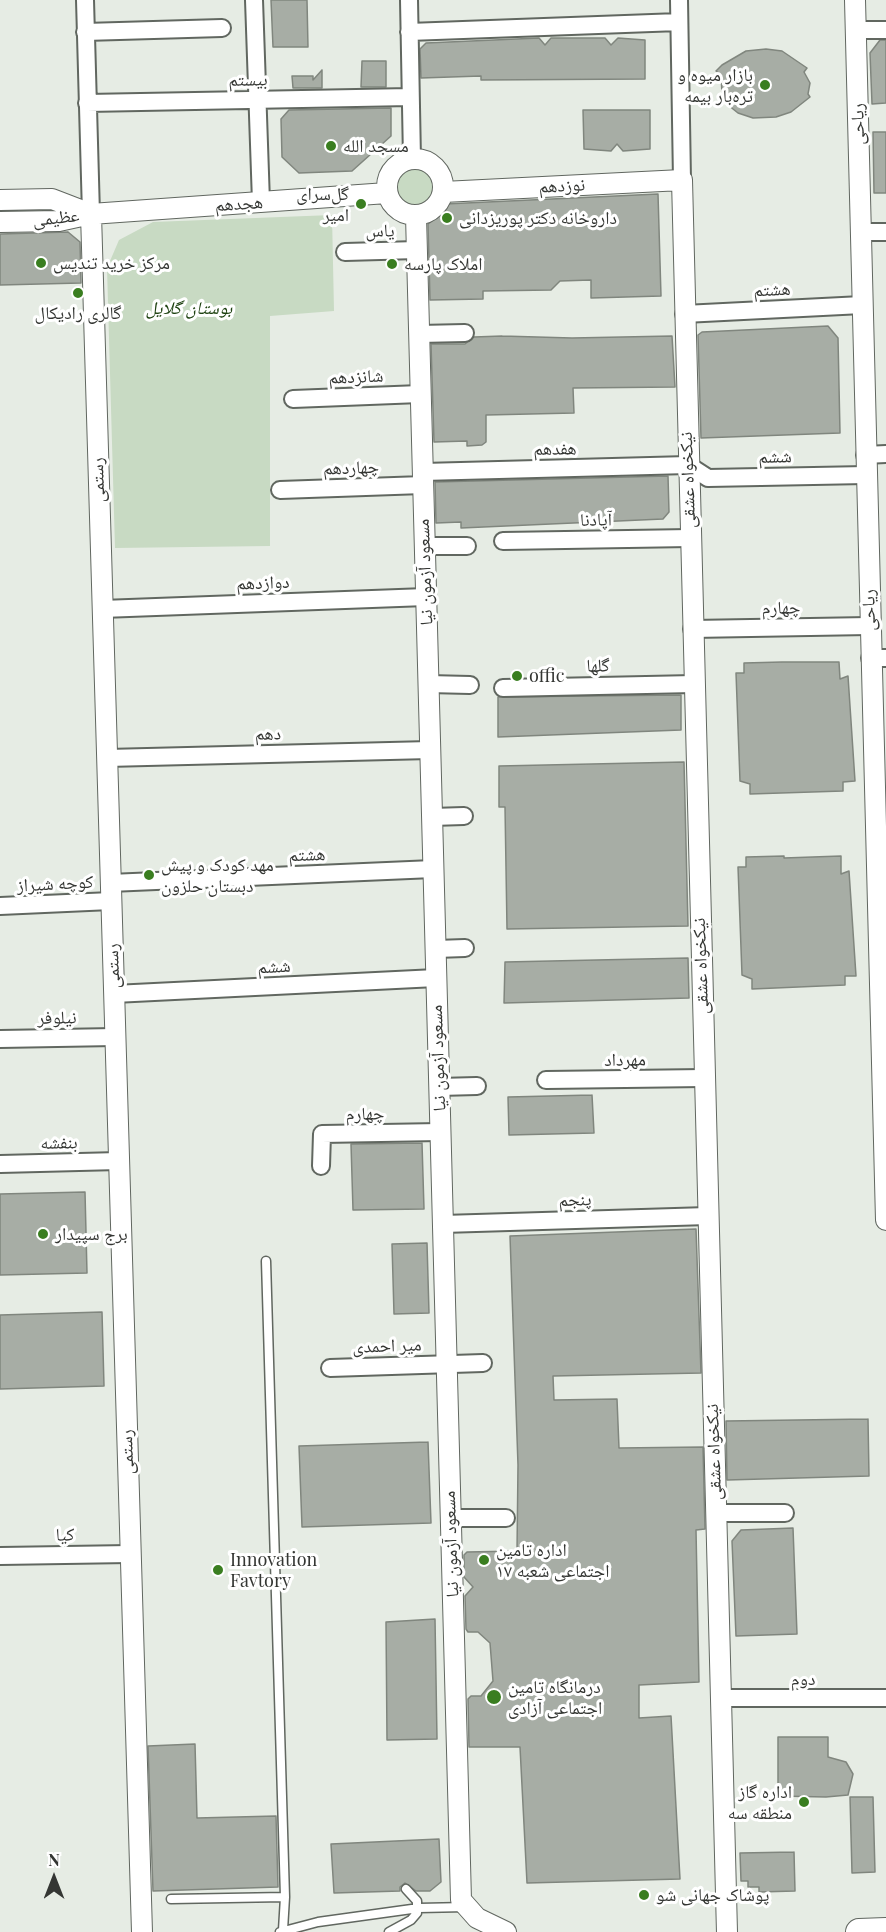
<!DOCTYPE html>
<meta charset="utf-8">
<style>
body{margin:0}
#map{position:relative;width:886px;height:1932px;overflow:hidden;background:#e6ece4;font-family:"Playfair Display",serif}
canvas{display:block}
.north{position:absolute;left:24px;top:1848px;width:60px;height:60px;-webkit-text-stroke:4px #fff;paint-order:stroke;rotate:0deg;font-size:16px;font-weight:700;line-height:24px;text-align:center;color:#343633}
.north::after{content:'';display:block;margin:auto;width:21px;height:27px;background:#343633;clip-path:polygon(50% 0,100% 100%,50% 72%,0 100%)}
</style>
<div id="map">
<canvas width="886" height="1932"></canvas>
<div class="north">N</div>
</div>
<script>
const g = document.querySelector('canvas').getContext('2d');
g.lineJoin = 'round';
function paint(path, color) { g.fillStyle = color; g.fill(path, 'evenodd'); }
const toPath = rows => new Path2D(rows.map(r => 'M' + r).join(''));
function stroke(path, color, width, dash) { g.strokeStyle = color; g.lineWidth = width; g.lineCap = dash ? 'butt' : 'round'; g.setLineDash(dash || []); g.stroke(path); }
function drawText(font, color, halo, rows, align = 'center') {
  g.font = font + ' "Playfair Display","Noto Naskh Arabic",serif'; g.lineWidth = 6; g.setLineDash([]); g.textBaseline = 'middle'; g.strokeStyle = halo; g.fillStyle = color; for (const [text, x, y, turn = 0] of rows) {
    g.save(); g.translate(x, y); g.rotate((+turn || 0) * Math.PI / 180); g.textAlign = isNaN(turn) ? turn : align; if (halo) g.strokeText(text, 0, 0); g.fillText(text, 0, 0); g.restore();
  }
}
paint(toPath([
 '395 187a20 20 0 1 1 40 0a20 20 0 1 1-40 0Z',
 [332,215,334,311,270,316,270,546,115,548,107,268,119,240,153,222]
]), '#c8dac3');
const building = toPath([
 [271,0,307,0,308,47,273,47,271,0],
 [539,38,545,45,551,38,605,38,611,45,618,38,645,40,645,79,481,80,481,76,421,78,420,49,426,43,539,38],
 [880,40,886,40,886,103,872,104,870,53,880,40],
 [766,49,782,51,807,68,804,72,810,83,808,94,810,97,791,112,776,117,753,118,738,113,718,97,722,94,721,75,716,71,722,65,746,51,766,49],
 [362,61,386,61,386,87,361,87,362,61],
 [322,70,322,88,293,88,292,76,313,76,313,80,322,70],
 [391,108,391,136,352,171,299,173,282,157,281,119,289,110,391,108],
 [583,110,650,110,650,149,623,151,617,144,611,151,584,149,583,110],
 [873,132,886,132,886,193,874,193,873,132],
 [658,194,661,296,591,298,591,280,560,281,551,290,483,291,483,299,430,300,428,224,436,218,445,204,658,194],
 [68,232,80,242,81,283,0,285,0,234,68,232],
 [828,326,838,338,840,433,701,438,698,335,702,332,828,326],
 [502,336,572,338,672,336,675,387,573,388,574,413,486,415,486,442,482,445,467,446,467,441,434,442,431,344,465,344,474,337,502,336],
 [668,476,669,512,663,519,461,528,461,522,436,523,435,482,668,476],
 [782,662,839,662,840,679,848,676,855,781,843,782,843,791,750,794,750,784,740,781,736,673,744,673,744,663,782,662],
 [681,695,681,730,498,737,498,697,681,695],
 [684,762,688,926,507,929,505,807,499,807,499,766,684,762],
 [784,856,784,858,841,856,841,874,849,871,856,976,845,976,845,985,752,989,752,979,742,975,738,867,746,867,746,857,784,856],
 [688,958,689,998,504,1003,505,962,688,958],
 [592,1095,594,1133,509,1135,508,1097,592,1095],
 [422,1143,424,1209,353,1210,351,1144,422,1143],
 [85,1192,87,1273,0,1275,0,1194,85,1192],
 [696,1229,701,1373,553,1376,554,1400,617,1399,619,1448,703,1447,705,1529,696,1530,699,1682,639,1685,639,1718,671,1716,680,1879,527,1883,520,1747,469,1747,468,1699,471,1696,481,1696,493,1681,490,1643,478,1632,468,1632,466,1629,465,1596,473,1587,464,1577,464,1555,467,1552,517,1551,518,1465,510,1236,696,1229],
 [427,1243,429,1313,394,1314,392,1244,427,1243],
 [102,1312,104,1386,0,1389,0,1315,102,1312],
 [868,1419,869,1476,727,1480,726,1421,868,1419],
 [428,1442,431,1523,302,1527,299,1446,428,1442],
 [793,1528,797,1634,736,1636,732,1541,741,1530,793,1528],
 [435,1619,437,1739,387,1740,386,1622,435,1619],
 [778,1737,828,1737,828,1757,846,1762,853,1774,848,1795,826,1797,778,1796,778,1737],
 [195,1744,197,1818,276,1816,278,1887,153,1891,148,1746,195,1744],
 [850,1797,873,1797,875,1872,852,1873,850,1797],
 [439,1839,441,1882,430,1891,416,1891,405,1883,400,1887,400,1891,334,1893,331,1844,439,1839],
 [794,1852,795,1891,759,1892,759,1887,748,1887,748,1881,741,1881,740,1853,794,1852]
]);
paint(building, '#a7ada5');
stroke(building, '#80867e', 1.5);
const service = toPath([
 [266,1261,285,1897,283,1930],
 [171,1899,285,1897],
 [280,1932,318,1922,419,1908,466,1907],
 [389,1932,411,1920,417,1913,417,1901,406,1889]
]);
const minor = toPath([
 [85,0,91,214],
 [254,0,261,202],
 [409,0,412,159],
 [679,0,682,180],
 [855,30,886,30],
 [85,32,222,28],
 [409,32,679,22],
 [87,103,410,97],
 [860,232,886,232],
 [345,252,417,250],
 [684,314,862,305],
 [419,334,465,333],
 [293,399,420,394],
 [865,455,886,454],
 [423,472,688,465,708,478,866,475],
 [280,490,423,485],
 [503,541,690,538],
 [424,546,467,546],
 [102,609,426,597],
 [692,629,869,626],
 [870,658,886,658],
 [428,684,470,685],
 [503,688,694,684],
 [107,758,430,750],
 [432,817,464,816],
 [110,883,433,869],
 [0,906,111,901],
 [436,949,465,948],
 [114,994,436,978],
 [0,1039,115,1037],
 [546,1080,704,1078],
 [439,1087,477,1086],
 [0,1164,119,1161],
 [321,1166,322,1134,440,1132],
 [443,1224,708,1216],
 [330,1368,483,1363],
 [716,1513,785,1513],
 [451,1518,506,1518],
 [0,1556,130,1554],
 [721,1698,886,1698]
]);
const tertiary = toPath([
 [855,0,886,1220],
 '387 187a28 28 0 1 1 56 0a28 28 0 1 1-56 0Z',
 [443,192,682,180,727,1932],
 [0,200,52,199,91,214],
 [91,214,142,1932],
 [416,216,461,1900,477,1918,506,1932],
 [0,222,59,221,91,214,387,193]
]);
const primary = toPath([
 [859,1932,886,1931]
]);
stroke(service, '#616760', 11);
stroke(minor, '#616760', 20);
stroke(tertiary, '#616760', 22);
stroke(primary, '#616760', 28);
stroke(service, '#fff', 8);
stroke(minor, '#fff', 16);
stroke(tertiary, '#fff', 20);
stroke(primary, '#fff', 26);
for (const [x, y, r, color] of [
 [765,85,6,"#3a7e20"],
 [331,146,6,"#3a7e20"],
 [361,204,6,"#3a7e20"],
 [447,218,6,"#3a7e20"],
 [41,263,6,"#3a7e20"],
 [392,264,6,"#3a7e20"],
 [78,293,6,"#3a7e20"],
 [517,676,6,"#3a7e20"],
 [149,875,6,"#3a7e20"],
 [43,1234,6,"#3a7e20"],
 [484,1560,6,"#3a7e20"],
 [218,1570,6,"#3a7e20"],
 [494,1697,8,"#3a7e20"],
 [804,1802,6,"#3a7e20"],
 [644,1895,6,"#3a7e20"]
]) { const dot = new Path2D(); dot.arc(x, y, r, 0, 2 * Math.PI); g.fillStyle = color; g.fill(dot); stroke(dot, '#fff', 2); }
drawText('18px', '#343633', '#fff', [
 ["بازار میوه و",753,75,"right"],
 ["تره‌بار بیمه",753,96,"right"],
 ["مسجد الله",343,146],
 ["گل‌سرای",349,194,"right"],
 ["امیر",349,215,"right"],
 ["داروخانه دکتر پوریزدانی",459,218],
 ["مرکز خرید تندیس",53,263],
 ["املاک پارسه",404,264],
 ["گالری رادیکال",78,313,"center"],
 ["offic",529,676],
 ["مهد کودک و پیش",161,865],
 ["دبستان حلزون",161,886],
 ["برج سپیدار",55,1234],
 ["اداره تامین",496,1550],
 ["اجتماعی شعبه ۱۷",496,1571],
 ["Innovation",230,1560],
 ["Favtory",230,1581],
 ["درمانگاه تامین",508,1687],
 ["اجتماعی آزادی",508,1708],
 ["اداره گاز",792,1792,"right"],
 ["منطقه سه",792,1813,"right"],
 ["پوشاک جهانی شو",656,1895]
], 'left');
drawText('18px', '#343633', '#fff', [
 ["بیستم",248,80,-1],
 ["ریاحی",858,124,-91],
 ["نوزدهم",562,186,-3],
 ["هجدهم",239,204,-4],
 ["عظیمی",56,218,-6],
 ["یاس",380,231,-1],
 ["هشتم",772,290,-3],
 ["شانزدهم",356,377,-2],
 ["هفدهم",555,449,-1],
 ["ششم",775,457,-1],
 ["چهاردهم",351,468,-2],
 ["رستمی",98,480,-92],
 ["نیکخواه عشقی",688,480,-92],
 ["آپادنا",596,520,-1],
 ["مسعود آزمون نیا",425,572,-92],
 ["دوازدهم",263,583,-2],
 ["چهارم",781,608,-1],
 ["ریاحی",869,610,-91],
 ["گلها",598,666,-1],
 ["دهم",268,734,-1],
 ["هشتم",307,855,-2],
 ["کوچه شیراز",55,884,-3],
 ["رستمی",113,966,-92],
 ["نیکخواه عشقی",701,966,-92],
 ["ششم",274,967,-3],
 ["نیلوفر",57,1018,-1],
 ["مسعود آزمون نیا",438,1058,-92],
 ["مهرداد",625,1060,-1],
 ["چهارم",365,1114,-1],
 ["بنفشه",59,1143,-1],
 ["پنجم",575,1200,-2],
 ["میر احمدی",387,1346,-2],
 ["رستمی",127,1452,-92],
 ["نیکخواه عشقی",714,1452,-92],
 ["کیا",65,1535,-1],
 ["مسعود آزمون نیا",451,1544,-92],
 ["دوم",803,1679]
]);
drawText('italic 18px', '#1d4110', '#fff', [
 ["بوستان گلایل",189,308]
]);
</script>
